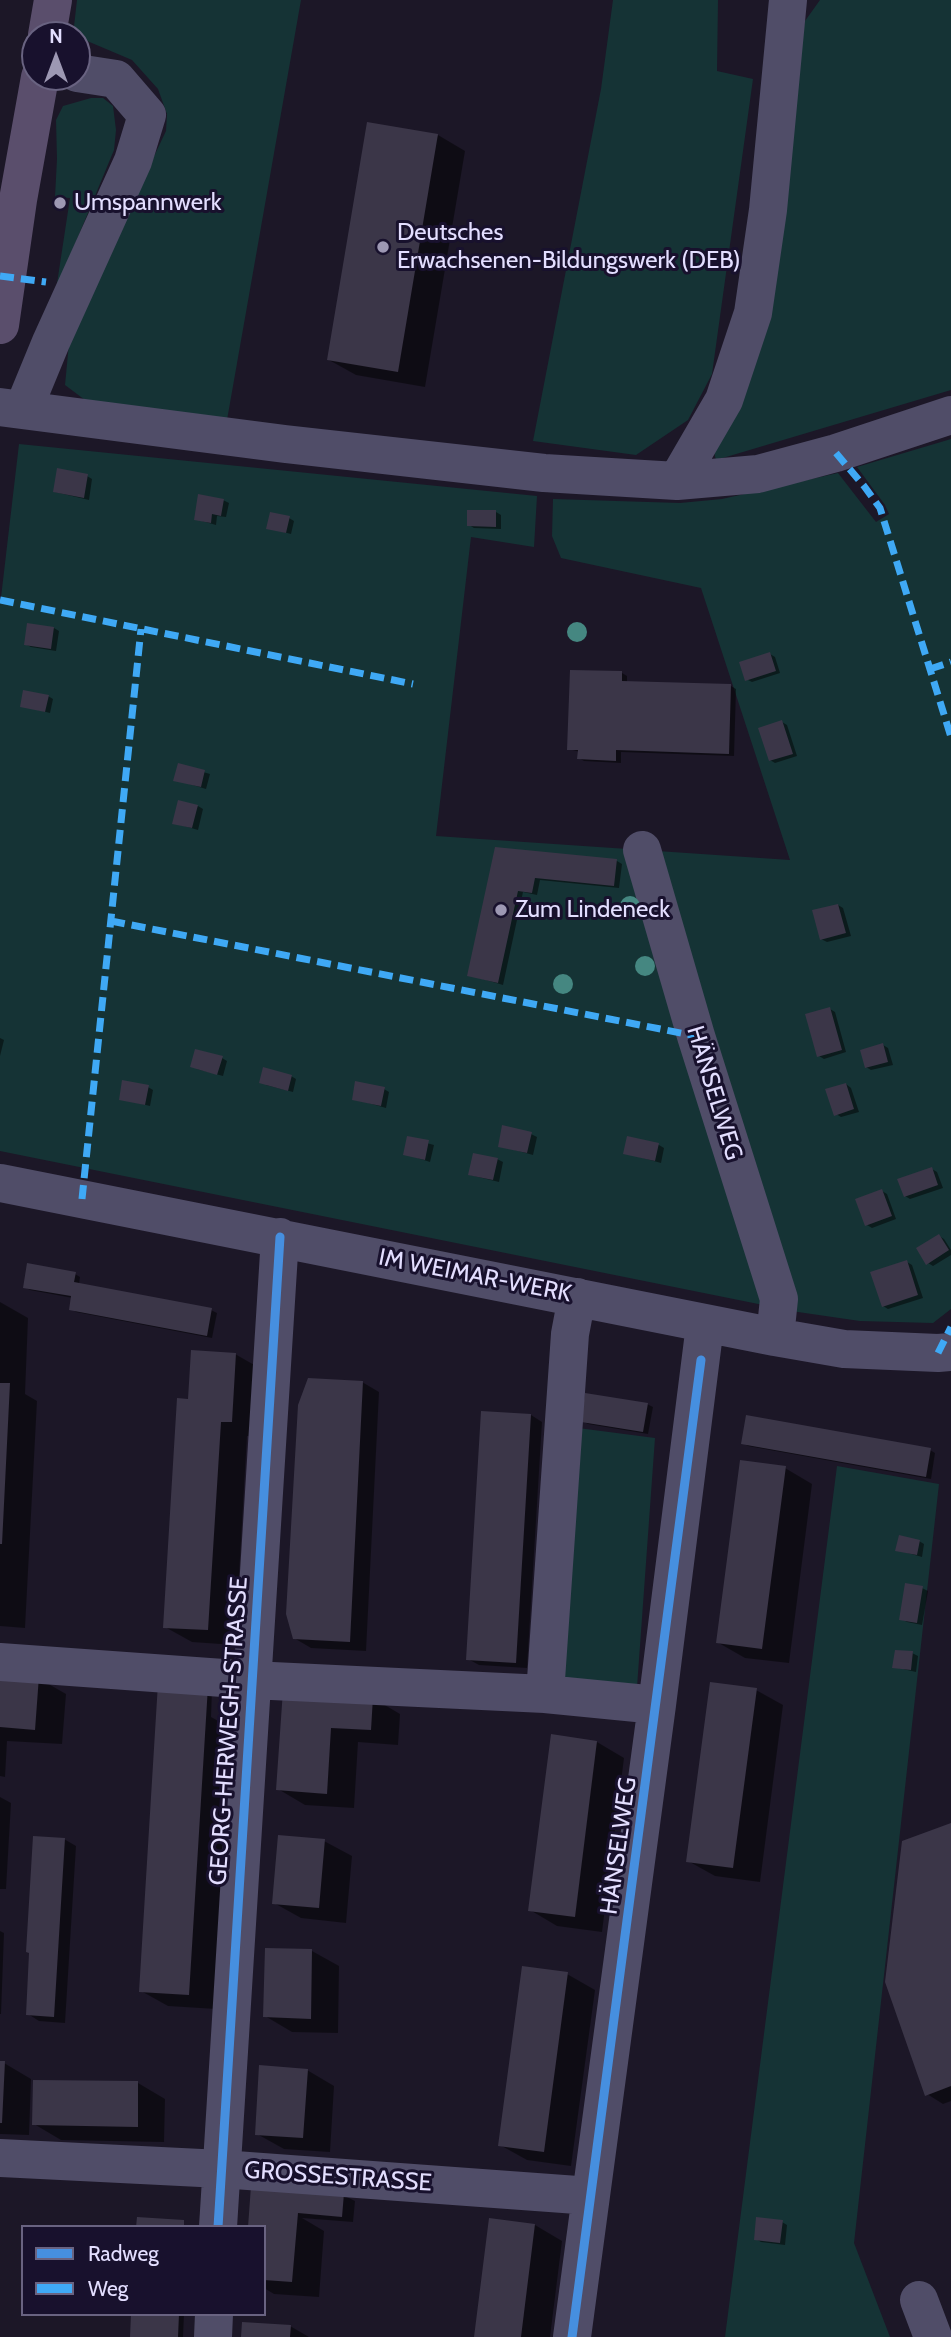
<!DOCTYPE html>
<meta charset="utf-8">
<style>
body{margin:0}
#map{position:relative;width:951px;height:2337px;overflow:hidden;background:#1c1727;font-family:Cabin,sans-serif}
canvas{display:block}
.legend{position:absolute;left:21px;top:2225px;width:245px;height:91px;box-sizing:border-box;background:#18112d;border:2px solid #696381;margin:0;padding:9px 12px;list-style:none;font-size:21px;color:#e3deff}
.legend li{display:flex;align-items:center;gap:14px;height:35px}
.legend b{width:35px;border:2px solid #696381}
.north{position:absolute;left:21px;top:21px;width:70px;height:70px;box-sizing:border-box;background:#18112d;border:2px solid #696381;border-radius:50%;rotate:0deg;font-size:19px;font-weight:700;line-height:28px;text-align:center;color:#e3deff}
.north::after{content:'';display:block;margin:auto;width:24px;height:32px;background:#9d98b3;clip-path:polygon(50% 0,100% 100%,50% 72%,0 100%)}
</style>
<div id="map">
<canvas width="951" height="2337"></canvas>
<ul class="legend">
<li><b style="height:9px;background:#468fdf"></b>Radweg</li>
<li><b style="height:9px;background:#3fa9f5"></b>Weg</li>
</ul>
<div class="north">N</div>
</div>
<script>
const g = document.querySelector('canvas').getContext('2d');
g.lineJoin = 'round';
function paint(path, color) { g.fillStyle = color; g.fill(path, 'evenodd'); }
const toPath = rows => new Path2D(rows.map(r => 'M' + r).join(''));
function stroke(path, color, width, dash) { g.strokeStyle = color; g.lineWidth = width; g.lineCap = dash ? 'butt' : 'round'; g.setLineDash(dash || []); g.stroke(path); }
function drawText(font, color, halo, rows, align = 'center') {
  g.font = font + ' Cabin,sans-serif'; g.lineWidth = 6; g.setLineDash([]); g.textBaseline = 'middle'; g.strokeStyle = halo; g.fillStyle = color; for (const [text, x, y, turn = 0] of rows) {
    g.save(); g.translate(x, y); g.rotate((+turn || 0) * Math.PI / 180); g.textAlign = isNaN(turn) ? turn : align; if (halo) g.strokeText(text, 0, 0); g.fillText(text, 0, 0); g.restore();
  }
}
paint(toPath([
 [77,0,301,0,227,420,89,403,65,385,70,333,166,131,167,114,158,89,132,60,73,35],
 [613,0,718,0,717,71,753,79,712,374,688,420,636,455,533,441,601,89],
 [820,0,951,0,951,390,716,460,713,448,805,21],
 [91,98,103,98,113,106,116,130,114,150,56,290,70,198,55,197,57,159,56,120,63,106],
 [951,439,951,1309,933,1323,860,1321,798,1312,0,1151,0,606,19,444,537,496,534,547,471,537,436,836,790,860,701,588,561,558,552,536,553,499,680,503,722,499,838,473,876,522,889,514,885,505,857,467],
 [578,1428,655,1438,636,1701,561,1694],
 [837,1466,939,1484,854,2243,890,2337,725,2337]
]), '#153335');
paint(toPath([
 [438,135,465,151,425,387,356,375,329,360],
 [87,476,92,479,89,500,55,492],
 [223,500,229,503,226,517,217,516,216,525,195,519],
 [496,512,501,515,501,529,474,528,469,525],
 [289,518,294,521,291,534,268,528],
 [54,628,59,631,56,651,31,647,25,644],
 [770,654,775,657,780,673,752,682,746,679],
 [622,673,627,676,627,682,731,686,736,689,734,756,621,752,621,763,584,761,579,758,580,752,569,749],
 [48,696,53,699,50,713,22,706],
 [782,722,787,725,797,756,775,763,770,760],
 [179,765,210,774,206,789,176,780],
 [198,806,203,809,198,830,174,823],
 [497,849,617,861,622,864,619,888,540,880,537,895,523,892,503,985,469,975],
 [838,905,843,908,851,936,827,942,821,939],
 [830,1009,835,1012,846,1052,824,1059,819,1056],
 [0,1038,4,1040,0,1056],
 [883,1045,888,1048,893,1065,871,1070,866,1067],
 [222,1058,227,1061,223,1076,197,1069],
 [291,1076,296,1079,293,1092,266,1085],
 [846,1084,851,1088,859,1112,841,1117,836,1114],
 [148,1087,153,1090,150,1106,121,1099],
 [384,1089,389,1092,386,1108,354,1099],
 [531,1134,537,1137,533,1155,500,1146],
 [408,1138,434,1145,430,1162,405,1154],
 [659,1145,664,1148,661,1163,625,1153],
 [497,1159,503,1162,499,1182,470,1175],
 [932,1169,937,1172,943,1188,910,1199,905,1196],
 [882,1191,887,1194,896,1219,872,1228,867,1225],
 [939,1236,944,1239,951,1250,951,1255,933,1266,928,1263],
 [907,1262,912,1265,923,1298,888,1309,883,1306],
 [75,1274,80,1277,79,1284,211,1310,217,1313,212,1338,76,1312,71,1309,73,1298,30,1290,25,1287],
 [0,1302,28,1318,25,1394,37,1401,25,1628,0,1626],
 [235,1354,263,1370,259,1437,247,1436,235,1645,192,1642,165,1627,190,1401],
 [362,1382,379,1392,366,1651,311,1648,294,1638],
 [647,1404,653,1407,648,1434,588,1424,582,1421],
 [531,1415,542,1422,527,1668,479,1665,468,1659],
 [743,1443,930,1450,935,1453,931,1479,748,1446],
 [785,1468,812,1484,789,1663,745,1658,717,1642],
 [919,1541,924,1544,922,1557,897,1550],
 [922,1588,928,1591,922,1625,907,1622,901,1619],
 [912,1653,918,1656,916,1672,894,1667],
 [0,1676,38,1678,66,1694,62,1744,7,1741,5,1777,0,1776],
 [160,1684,212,1690,211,1717,233,1729,216,2009,168,2006,141,1991],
 [756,1690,783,1705,760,1882,715,1876,688,1861],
 [285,1692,373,1698,400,1714,398,1745,358,1742,354,1808,305,1805,278,1789],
 [597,1742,624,1758,602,1932,557,1926,530,1910],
 [0,1797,11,1803,6,1889,0,1889],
 [951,1824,951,2101,943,2104,927,2094],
 [64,1839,76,1846,65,2023,39,2021,28,2014],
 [324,1841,352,1856,346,1923,301,1918,274,1903],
 [0,1931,4,1933,1,2014,0,2014],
 [312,1951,339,1966,338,2033,292,2032,265,2016],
 [567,1974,595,1990,571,2166,527,2160,500,2145],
 [0,2063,4,2063,31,2079,29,2135,0,2134],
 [307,2070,334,2086,330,2152,284,2149,257,2134],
 [138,2083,165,2099,164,2142,61,2140,34,2124],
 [343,2195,355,2201,353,2222,302,2218,324,2231,319,2297,274,2294,264,2288,264,2227,251,2209],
 [490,2220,535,2225,562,2241,550,2337,475,2337],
 [782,2222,787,2225,785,2245,761,2242,756,2239],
 [133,2314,184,2314,183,2337,132,2337],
 [290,2326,309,2337,243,2337]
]), '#0007');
paint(toPath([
 [367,122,438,134,398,372,327,360],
 [57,468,88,474,84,498,53,492],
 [198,494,224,499,221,516,212,514,211,523,194,520],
 [467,510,496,510,496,527,467,526],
 [270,512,290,516,286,533,266,529],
 [27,623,54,627,51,649,24,645],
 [770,652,776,671,745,681,739,662],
 [570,670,622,671,622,681,731,684,729,754,616,750,616,761,577,759,578,750,567,750],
 [23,690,49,695,45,712,20,707],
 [782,720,793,754,769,761,758,728],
 [178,763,205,770,201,787,173,781],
 [178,800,198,805,192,828,172,824],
 [495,847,617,859,614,886,535,878,532,893,518,891,498,983,467,976],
 [838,904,846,933,820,940,812,910],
 [830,1007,842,1050,817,1057,805,1014],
 [883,1043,888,1062,865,1068,860,1050],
 [195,1049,223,1056,217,1075,190,1067],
 [263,1067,292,1075,288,1091,259,1083],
 [122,1080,149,1085,145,1105,119,1100],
 [355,1081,385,1087,381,1106,352,1100],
 [846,1083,854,1109,834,1116,825,1089],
 [502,1125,532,1132,527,1153,498,1147],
 [407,1136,429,1140,425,1160,403,1155],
 [627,1136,659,1143,655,1161,623,1154],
 [473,1153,498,1158,493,1180,468,1175],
 [932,1167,938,1185,904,1197,897,1179],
 [882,1189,892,1216,865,1226,855,1199],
 [939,1234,949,1250,926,1265,916,1248],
 [907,1260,918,1295,882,1307,870,1272],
 [27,1263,76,1272,74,1282,212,1308,207,1336,69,1310,71,1296,23,1288],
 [191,1350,236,1353,232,1422,221,1422,208,1630,163,1628,177,1398,188,1399],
 [308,1378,363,1381,350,1642,293,1639,286,1614,298,1405],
 [0,1383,10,1383,2,1544,0,1544],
 [585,1393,648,1403,643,1432,581,1422],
 [481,1411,531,1414,516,1663,466,1660],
 [746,1415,931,1448,926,1477,741,1444],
 [740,1460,786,1466,762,1649,716,1643],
 [899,1535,920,1540,917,1555,895,1551],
 [905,1583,923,1586,917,1623,899,1620],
 [895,1650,913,1651,911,1670,892,1668],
 [0,1674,39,1676,35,1730,0,1727],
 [710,1682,757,1688,733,1868,686,1862],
 [158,1683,208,1686,189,1995,139,1992],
 [283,1690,373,1697,371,1730,331,1728,327,1794,276,1790],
 [551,1734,597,1741,575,1917,528,1911],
 [951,1823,951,2086,925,2096,885,1982,902,1841],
 [278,1835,325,1839,319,1908,272,1904],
 [33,1836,65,1838,54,2017,26,2015,29,1953,26,1952],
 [265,1948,312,1949,311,2019,263,2017],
 [522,1966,568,1972,544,2152,498,2146],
 [0,2061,5,2061,2,2123,0,2123],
 [259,2065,308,2069,303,2138,255,2135],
 [33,2080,138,2081,138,2127,32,2125],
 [251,2186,344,2193,342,2217,298,2213,292,2282,264,2280,264,2227,248,2227],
 [137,2217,184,2220,184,2227,136,2227],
 [756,2217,783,2220,780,2243,754,2240],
 [489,2218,535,2224,521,2337,474,2337],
 [131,2314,179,2314,178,2337,130,2337],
 [242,2322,291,2325,290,2337,241,2337]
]), '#3b3648');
stroke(toPath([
 [0,407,285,444,544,473,677,481,758,474,836,453,951,415],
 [23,410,51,342,133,161,147,115,116,79,77,73],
 [677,481,724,400,753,313,768,210,788,0],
 [642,850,696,1036,779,1299,775,1337],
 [0,1183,775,1337,844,1349,938,1353,951,1352],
 [0,1662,251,1680,545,1694,657,1705],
 [545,1694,570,1334,577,1297],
 [0,2158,221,2169,591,2196],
 [218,2227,280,1237],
 [919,2300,933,2337],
 [213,2337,214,2314],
 [572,2337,657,1705,705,1325]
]), '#504d68', 38);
stroke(toPath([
 [47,35,53,0],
 [0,325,18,200,40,77]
]), '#5a4e6c', 38);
stroke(toPath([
 [0,276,46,282],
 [836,453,864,486,880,508,951,737],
 [0,600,413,684],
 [930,669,951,662],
 [111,921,696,1036],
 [82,1199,141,629],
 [938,1353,951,1327]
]), '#3fa9f5', 7, [14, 7]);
stroke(toPath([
 [218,2227,280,1237],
 [572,2337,701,1360]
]), '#468fdf', 9);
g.fillStyle = '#458781';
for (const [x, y] of [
 [577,632],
 [630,906],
 [645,966],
 [563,984]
]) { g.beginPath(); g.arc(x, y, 10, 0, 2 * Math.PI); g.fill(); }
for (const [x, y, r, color] of [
 [60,203,7,"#9d98b3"],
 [383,247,7,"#9d98b3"],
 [501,910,7,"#9d98b3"]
]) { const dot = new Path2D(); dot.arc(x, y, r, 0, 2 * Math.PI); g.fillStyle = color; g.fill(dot); stroke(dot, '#18112d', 2.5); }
drawText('24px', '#e3deff', '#18112d', [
 ["Umspannwerk",74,203],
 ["Deutsches",397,233],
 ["Erwachsenen-Bildungswerk (DEB)",397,261],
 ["Zum Lindeneck",515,910]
], 'left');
drawText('24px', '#e3deff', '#18112d', [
 ["HÄNSELWEG",714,1093,73],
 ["IM WEIMAR-WERK",475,1276,11],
 ["GEORG-HERWEGH-STRASSE",229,1731,-86],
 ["HÄNSELWEG",619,1846,-82],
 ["GROSSESTRASSE",338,2177,4]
]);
</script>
